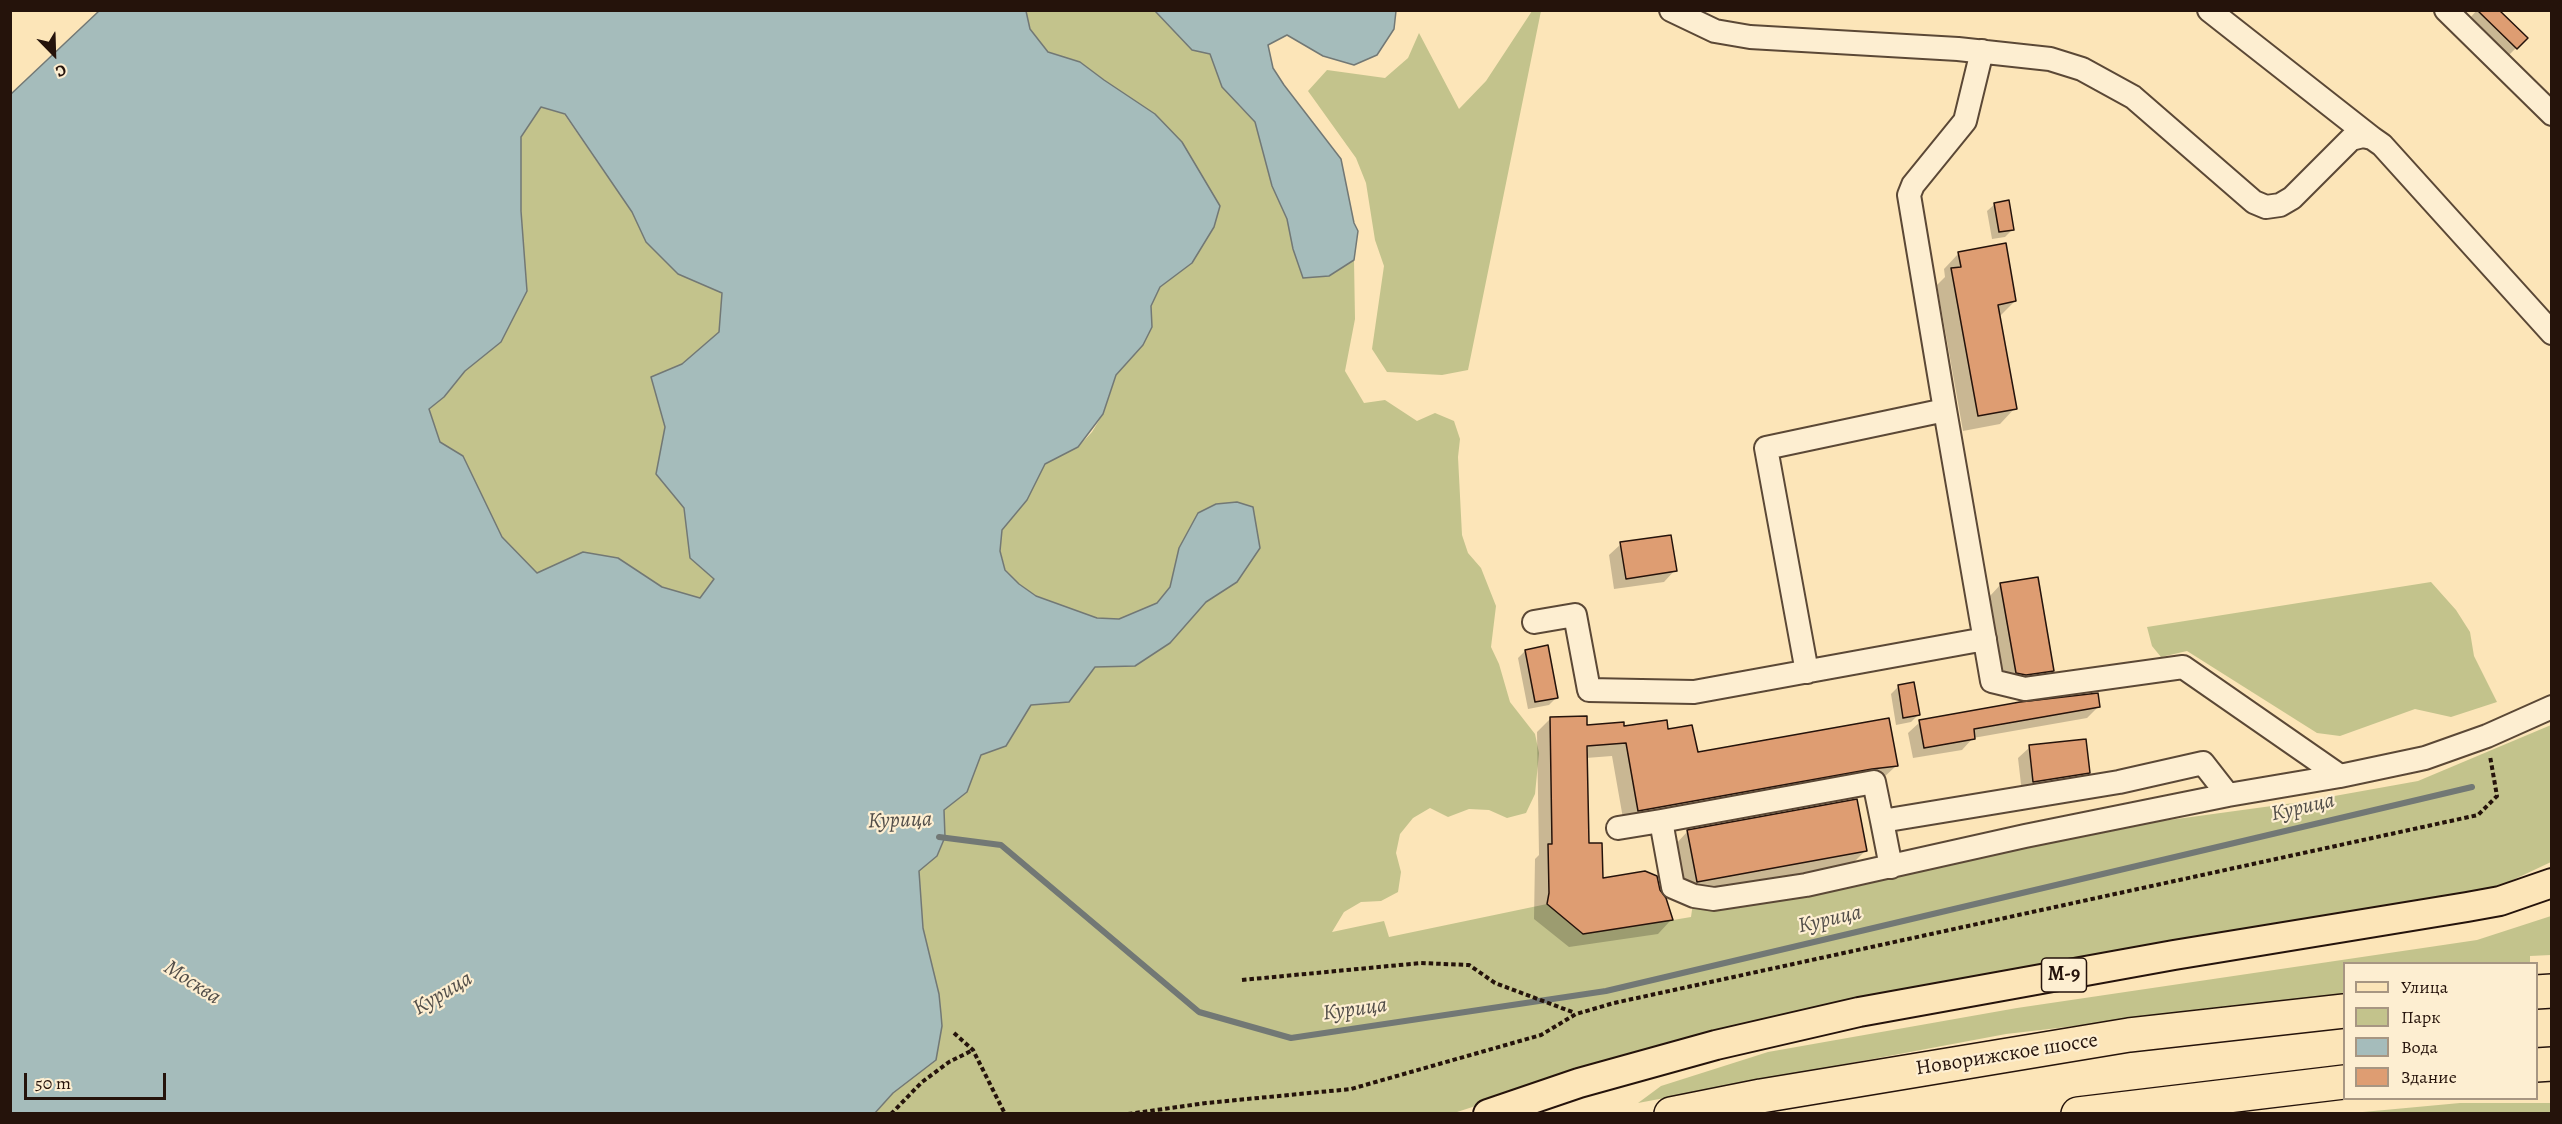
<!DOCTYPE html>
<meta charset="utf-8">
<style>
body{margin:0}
#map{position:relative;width:2562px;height:1124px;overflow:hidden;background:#fce5b8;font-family:Alegreya,serif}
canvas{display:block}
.frame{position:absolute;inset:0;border:12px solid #25130b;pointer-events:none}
.legend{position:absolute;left:2343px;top:962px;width:195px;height:138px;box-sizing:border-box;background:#fdeed1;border:2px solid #a79682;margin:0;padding:8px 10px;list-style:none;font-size:18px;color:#25130b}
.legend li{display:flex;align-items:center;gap:12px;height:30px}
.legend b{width:30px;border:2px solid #a79682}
.north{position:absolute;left:24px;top:24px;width:60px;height:60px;-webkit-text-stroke:4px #fdeed1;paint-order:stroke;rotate:157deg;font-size:16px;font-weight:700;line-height:24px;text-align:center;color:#25130b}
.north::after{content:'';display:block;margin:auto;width:21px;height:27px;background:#25130b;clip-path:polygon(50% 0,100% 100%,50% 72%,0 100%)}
.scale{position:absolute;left:24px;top:1073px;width:142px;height:27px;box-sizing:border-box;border:3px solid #25130b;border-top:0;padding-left:8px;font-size:18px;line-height:21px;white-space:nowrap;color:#25130b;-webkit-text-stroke:4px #fdeed1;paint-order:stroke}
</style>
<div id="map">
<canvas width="2562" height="1124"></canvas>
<div class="frame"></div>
<ul class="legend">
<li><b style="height:8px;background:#fce5b8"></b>Улица</li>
<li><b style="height:16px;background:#c3c38c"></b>Парк</li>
<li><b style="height:16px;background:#a5bcbb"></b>Вода</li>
<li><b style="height:16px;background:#de9d72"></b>Здание</li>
</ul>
<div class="north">С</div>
<div class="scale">50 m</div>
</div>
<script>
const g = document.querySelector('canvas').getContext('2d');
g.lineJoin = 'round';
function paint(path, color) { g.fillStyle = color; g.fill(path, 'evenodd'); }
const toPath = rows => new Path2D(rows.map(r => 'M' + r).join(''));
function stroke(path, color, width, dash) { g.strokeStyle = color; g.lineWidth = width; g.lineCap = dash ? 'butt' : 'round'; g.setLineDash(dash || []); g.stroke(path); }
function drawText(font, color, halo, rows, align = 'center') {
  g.font = font + ' Alegreya,serif'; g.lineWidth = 4.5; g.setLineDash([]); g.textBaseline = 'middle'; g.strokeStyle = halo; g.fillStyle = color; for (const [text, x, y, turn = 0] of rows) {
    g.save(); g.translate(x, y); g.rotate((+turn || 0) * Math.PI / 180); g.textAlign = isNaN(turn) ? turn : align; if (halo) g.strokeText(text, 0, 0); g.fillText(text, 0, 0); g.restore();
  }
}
paint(toPath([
 [1026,11,1155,11,1192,50,1210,53,1238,105,1255,122,1272,186,1287,219,1293,249,1329,276,1354,260,1355,319,1345,371,1364,403,1385,400,1417,421,1435,413,1454,421,1460,439,1458,457,1462,535,1468,553,1481,568,1496,606,1491,647,1499,664,1510,702,1535,734,1539,753,1535,794,1526,813,1507,818,1489,810,1469,809,1448,817,1430,808,1413,818,1400,834,1396,853,1401,872,1398,892,1381,901,1361,902,1344,912,1332,932,1384,921,1389,937,1547,904,1583,934,1673,920,1691,917,1693,903,2074,833,2301,802,2418,781,2551,725,2551,862,2500,886,1614,1061,1454,1113,875,1114,893,1093,939,994,923,928,919,871,937,856,945,837,944,809,967,792,981,755,1006,746,1031,705,1069,702,1095,667,1135,666,1170,643,1206,602,1237,582,1237,502,1216,504,1198,513,1179,548,1170,587,1157,603,1119,619,1097,618,1036,596,1019,584,1005,569,1000,550,1002,530,1027,500,1045,464,1078,447,1092,432,1103,414,1116,375,1143,345,1151,327,1151,306,1160,287,1175,275,1104,80,1080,62,1048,52,1030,29],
 [1532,11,1541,11,1468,370,1442,375,1387,372,1372,349,1384,266,1375,240,1366,183,1356,158,1308,91,1327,70,1385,78,1408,58,1419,33,1459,109,1486,81],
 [541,107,564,114,632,212,646,242,678,274,722,292,719,332,682,364,651,377,665,428,656,474,684,508,690,558,714,579,700,598,662,587,618,558,583,552,537,574,502,537,463,456,440,442,429,409,444,397,465,371,501,342,527,291,521,211,521,137],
 [2431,582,2456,610,2470,632,2474,656,2497,702,2451,717,2415,709,2340,736,2317,733,2187,651,2161,657,2152,646,2147,627],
 [2551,916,2551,955,2530,956,2530,963,2344,964,2344,995,2006,1034,1638,1103,1661,1086,1768,1052,2017,1008,2477,940],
 [2460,1103,2551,1103,2551,1113,2352,1113]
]), '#c3c38c');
const water = toPath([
 [99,11,1026,11,1030,29,1048,52,1080,62,1104,80,1155,114,1182,142,1220,206,1214,227,1192,263,1160,287,1151,306,1152,327,1143,345,1116,375,1103,414,1078,447,1045,464,1027,500,1002,530,1000,551,1005,570,1019,584,1036,596,1097,618,1119,619,1157,603,1170,587,1179,548,1198,513,1216,504,1237,502,1253,507,1260,548,1237,582,1206,602,1170,643,1135,666,1095,667,1069,702,1031,705,1006,746,981,755,967,792,944,810,945,837,937,856,919,871,923,928,939,994,941,1014,942,1026,936,1060,893,1093,875,1113,11,1113,11,94,99,11],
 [541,107,565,114,632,212,646,242,678,274,722,293,719,332,682,364,651,377,665,427,656,474,684,508,690,558,714,579,700,598,662,587,618,558,583,552,537,573,502,537,463,456,440,442,429,409,444,397,465,371,501,342,527,291,521,211,521,137,541,107],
 [1155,11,1396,11,1394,29,1377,55,1354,65,1323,56,1287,35,1268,45,1273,68,1284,85,1341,159,1354,223,1358,231,1354,260,1329,276,1303,278,1293,249,1287,219,1272,186,1255,122,1222,87,1210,54,1192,50,1155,11]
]);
paint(water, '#a5bcbb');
stroke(water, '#727875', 1.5);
paint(toPath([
 [2477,10,2497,10,2526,38,2509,55,2470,18],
 [1995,204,2013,229,2005,237,1992,239,1987,211],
 [1959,253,2015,301,1999,317,2015,408,2000,424,1963,431,1937,285,1945,277,1944,269],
 [1621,544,1675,570,1664,582,1614,589,1609,555],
 [2001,584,2052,671,2041,682,2005,684,1990,596],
 [1525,651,1557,697,1549,705,1528,709,1518,658],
 [1899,686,1918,715,1911,722,1896,725,1891,694],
 [2099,706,2087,718,1973,738,1962,750,1913,758,1908,733,1920,722],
 [1551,718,1585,727,1667,730,1696,754,1896,766,1882,779,1624,824,1612,756,1586,758,1587,845,1601,880,1658,891,1671,920,1658,934,1569,947,1534,919,1535,859,1539,855,1537,732],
 [2030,747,2088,773,2077,784,2022,793,2018,758],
 [1688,831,1865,851,1850,866,1682,896,1673,847]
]), '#0003');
stroke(toPath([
 [939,837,1001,845,1199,1012,1291,1038,1606,991,2472,787]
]), '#727875', 6);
const building = toPath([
 [2477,10,2499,10,2528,38,2517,49,2477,10],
 [2009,200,2014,230,1999,232,1994,203,2009,200],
 [2006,243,2016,301,1998,305,2017,409,1978,416,1951,268,1961,267,1958,252,2006,243],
 [1671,535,1677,571,1626,579,1620,542,1671,535],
 [2038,577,2054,671,2026,675,2016,673,2000,583,2038,577],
 [1548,645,1558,698,1535,702,1525,650,1548,645],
 [1914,682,1920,715,1903,718,1898,685,1914,682],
 [2098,693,2100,707,1974,729,1975,739,1924,748,1919,720,2020,702,2098,693],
 [1587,716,1587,725,1624,722,1624,726,1667,720,1668,729,1692,725,1698,752,1889,718,1898,766,1872,769,1638,811,1626,743,1587,746,1589,843,1602,843,1603,878,1645,871,1657,876,1660,890,1666,898,1673,920,1583,934,1547,904,1549,893,1548,844,1552,844,1550,717,1587,716],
 [2086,739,2090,773,2033,782,2029,745,2086,739],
 [1857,799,1867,851,1697,882,1687,830,1857,799]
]);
paint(building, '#de9d72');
stroke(building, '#25130b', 1.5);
const minor = toPath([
 [1671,10,1715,31,1750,37,1958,49,2050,59,2082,69,2133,97,2254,202,2266,207,2280,205,2292,198,2351,139,2363,136,2372,138,2382,145,2552,333],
 [2209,10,2372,138],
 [2446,10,2552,114],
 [1945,410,1992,681,2025,689,2183,667,2340,776,2425,758,2487,736,2552,707],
 [1534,622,1575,615,1589,690,1694,692,1985,639],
 [1807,672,1766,448,1945,410,1909,195,1913,185,1965,121,1982,51],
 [2228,795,2340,776],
 [1882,821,1891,867],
 [1618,828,1661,821,1874,782,1882,821,2119,782,2203,763,2228,795,2025,836,1806,885,1714,899,1694,896,1673,887,1661,821]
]);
const major = toPath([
 [1488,1114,1579,1083,1716,1045,1859,1012,2174,955,2467,907,2500,901,2552,883]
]);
const highway = toPath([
 [2536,992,2552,991],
 [2536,1065,2552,1064],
 [1671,1114,1761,1096,2129,1035,2344,1011],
 [2078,1114,2344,1082]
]);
stroke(minor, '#5b4836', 26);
stroke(major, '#25130b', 32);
stroke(highway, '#25130b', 36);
stroke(toPath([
 [1242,980,1421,963,1469,965,1495,983,1575,1013],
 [954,1033,973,1050,1005,1114],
 [891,1114,922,1082,949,1062,973,1050],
 [1128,1114,1206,1103,1351,1089,1541,1035,1576,1014,1614,1003,2478,815,2497,796,2490,756]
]), '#25130b', 4, [4.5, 3]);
stroke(minor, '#fdeed1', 22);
stroke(major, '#fce5b8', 28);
stroke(highway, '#fce5b8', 33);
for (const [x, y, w] of [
 [2064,975,45]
]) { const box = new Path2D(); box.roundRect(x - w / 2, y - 17, w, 34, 4.5); g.fillStyle = '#fdeed1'; g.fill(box); stroke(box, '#25130b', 1.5); }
drawText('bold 20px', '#25130b', null, [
 ["М-9",2064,975]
]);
drawText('21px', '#25130b', '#fdeed1', [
 ["Новорижское шоссе",2007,1055,-9]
]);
drawText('italic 22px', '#524e49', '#fdeed1', [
 ["Курица",2303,808,-13],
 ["Курица",900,821,-2],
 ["Курица",1830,920,-13],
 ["Москва",192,983,33],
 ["Курица",443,994,-31],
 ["Курица",1355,1010,-8]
]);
</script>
